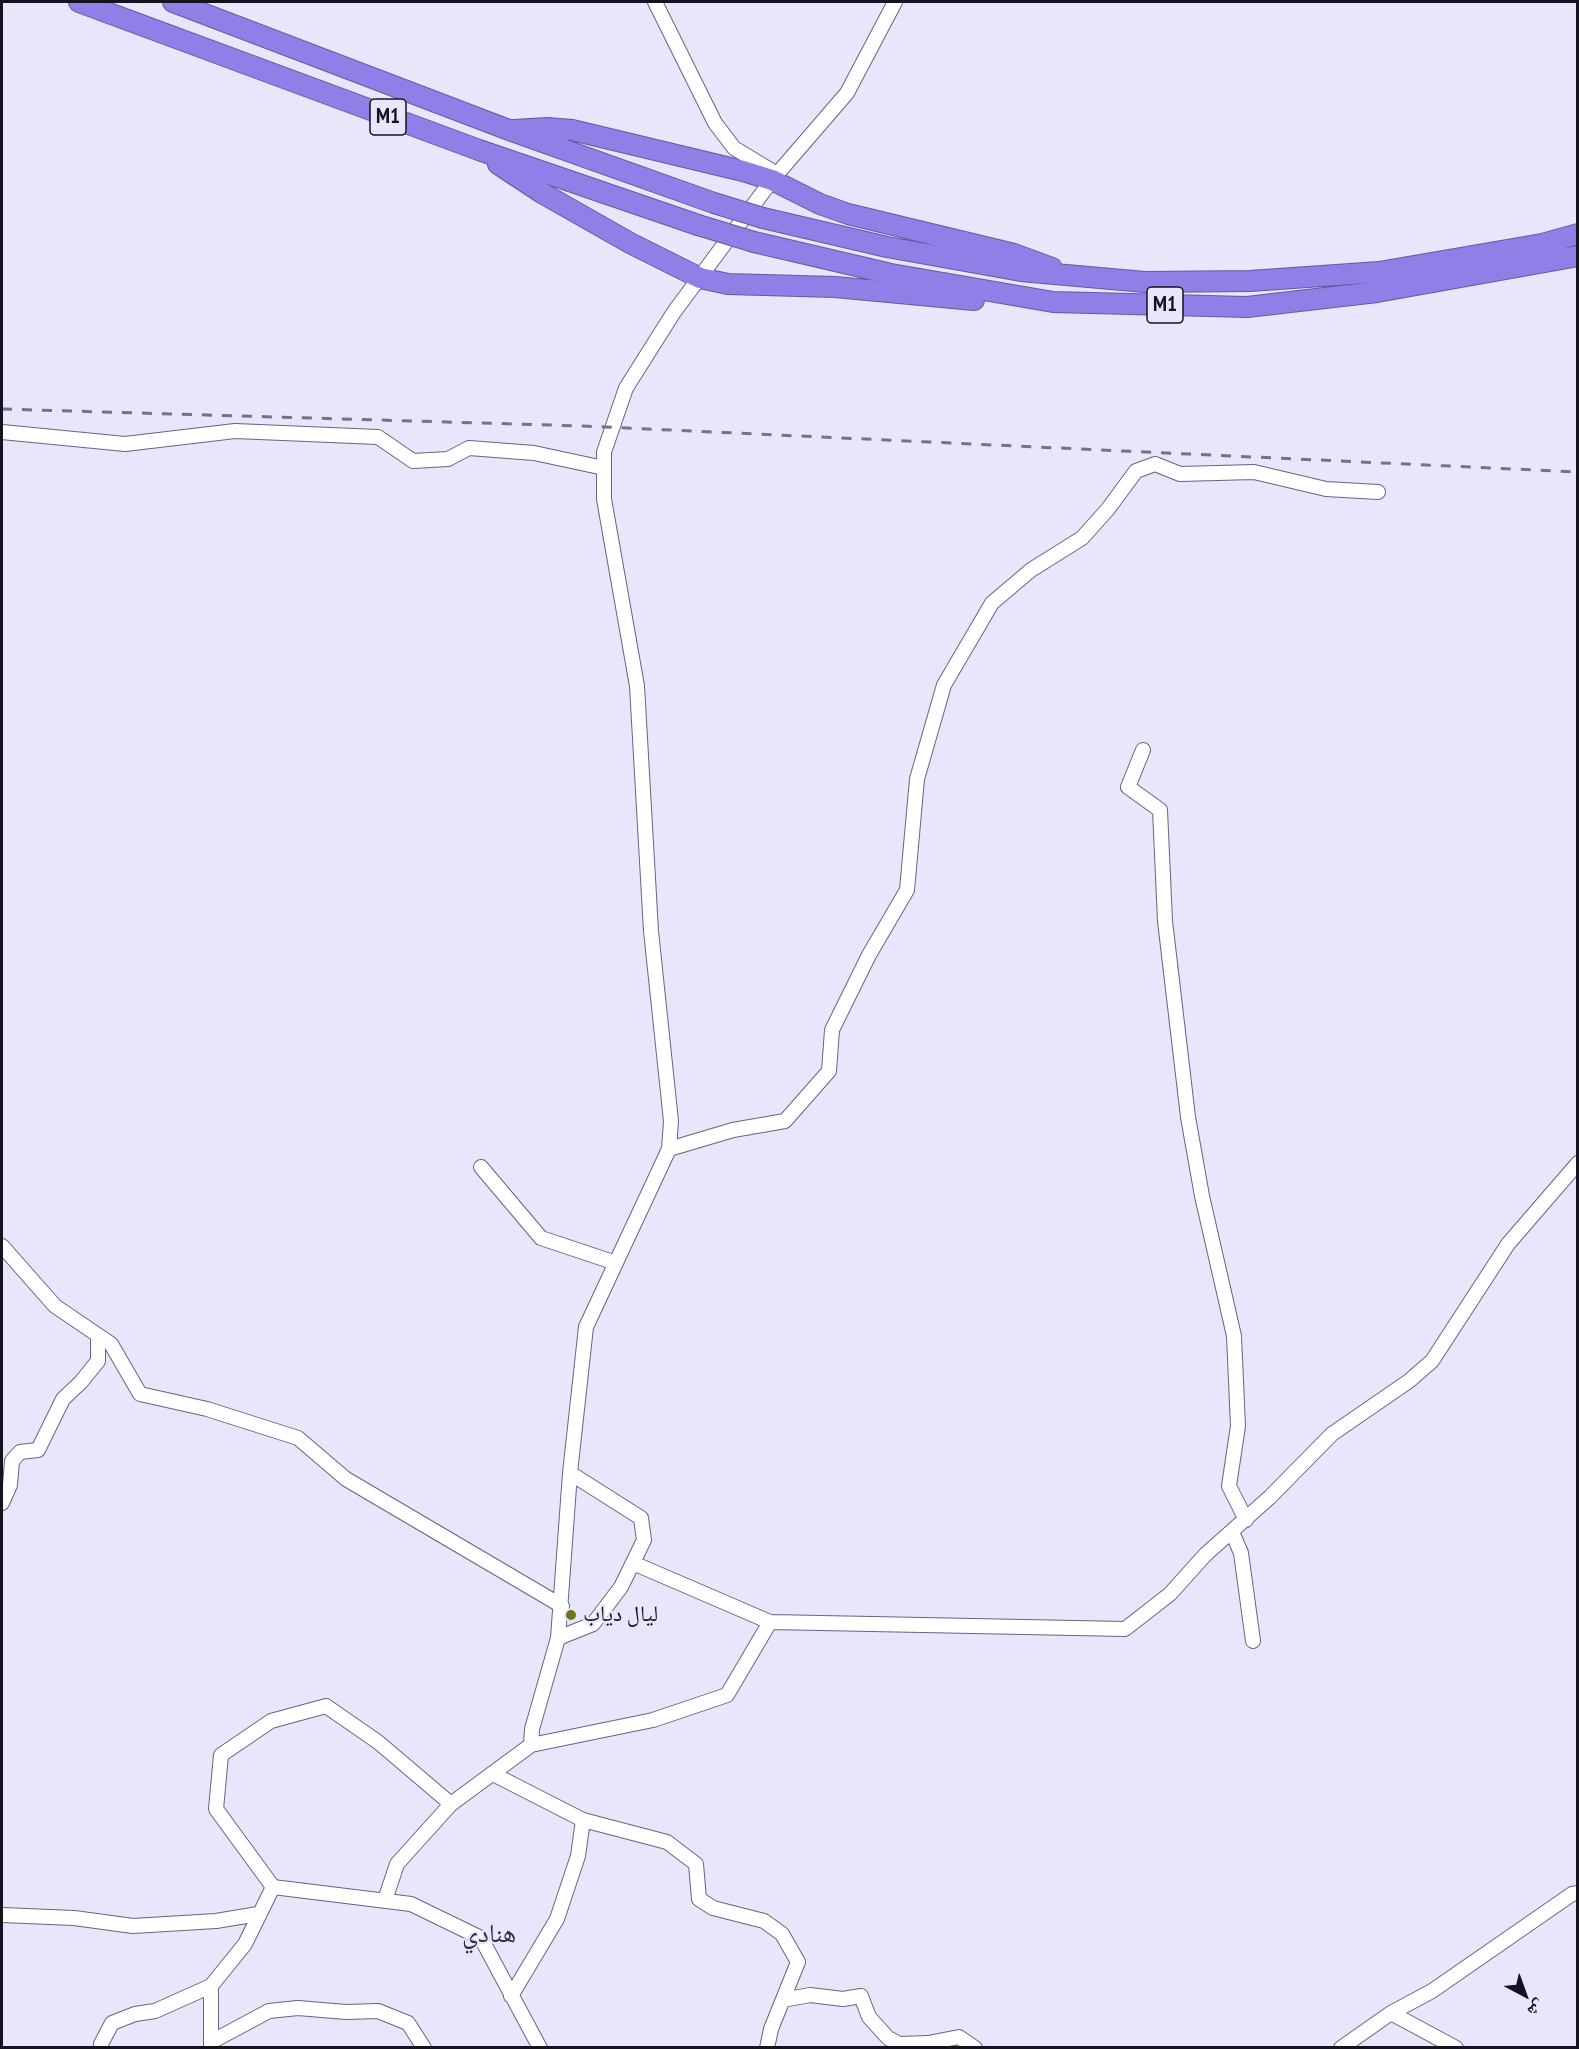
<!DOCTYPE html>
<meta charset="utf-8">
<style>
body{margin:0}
#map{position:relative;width:1579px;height:2049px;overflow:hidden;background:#e8e6fb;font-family:"PT Sans Narrow","Noto Naskh Arabic",sans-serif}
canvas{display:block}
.frame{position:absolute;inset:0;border:3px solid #15131f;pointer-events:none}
.north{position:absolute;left:1495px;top:1965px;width:60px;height:60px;-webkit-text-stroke:4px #e8e6fb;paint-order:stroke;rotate:139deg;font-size:16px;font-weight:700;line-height:24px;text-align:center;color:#15131f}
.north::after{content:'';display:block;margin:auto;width:21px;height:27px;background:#15131f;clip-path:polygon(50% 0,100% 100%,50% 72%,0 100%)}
</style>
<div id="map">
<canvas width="1579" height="2049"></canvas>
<div class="frame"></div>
<div class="north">ش</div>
</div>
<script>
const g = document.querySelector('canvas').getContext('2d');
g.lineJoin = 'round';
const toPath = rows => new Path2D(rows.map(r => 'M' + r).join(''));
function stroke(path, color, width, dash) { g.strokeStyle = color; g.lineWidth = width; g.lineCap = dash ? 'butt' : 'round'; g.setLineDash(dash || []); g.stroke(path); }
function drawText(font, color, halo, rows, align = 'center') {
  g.font = font + ' "PT Sans Narrow","Noto Naskh Arabic",sans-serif'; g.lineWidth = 4.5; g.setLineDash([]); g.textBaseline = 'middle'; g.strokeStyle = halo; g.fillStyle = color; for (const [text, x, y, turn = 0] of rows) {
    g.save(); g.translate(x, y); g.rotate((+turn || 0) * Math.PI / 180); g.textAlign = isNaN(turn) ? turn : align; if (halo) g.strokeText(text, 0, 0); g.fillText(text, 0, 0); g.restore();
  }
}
const minor = toPath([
 [655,2,715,123,734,148,777,174],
 [2,432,125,444,235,431,378,437,413,461,448,459,469,448,534,453,604,468],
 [1143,750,1128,787,1160,810,1165,921,1188,1117,1202,1196,1234,1336,1238,1426,1229,1486,1246,1520],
 [669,1149,733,1130,785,1121,829,1071,832,1030,869,955,907,890,917,779,944,685,992,603,1031,570,1082,538,1108,509,1136,471,1155,464,1180,474,1254,472,1326,489,1378,492],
 [481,1167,541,1238,616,1263],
 [2,1246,55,1306,111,1344,140,1394,207,1409,298,1438,346,1479,562,1606],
 [2,1503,10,1485,12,1461,20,1452,38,1450,63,1399,81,1382,98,1361,98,1336],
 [1232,1532,1241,1553,1253,1641],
 [633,1563,770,1622],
 [558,1638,593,1624,621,1587,644,1540,641,1518,570,1473],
 [531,1745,653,1720,727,1695,770,1622,1125,1629,1170,1594,1205,1555,1270,1497,1332,1434,1409,1381,1432,1361,1508,1244,1578,1163],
 [493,1774,583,1820,667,1842,696,1864,699,1899,713,1908,764,1921,782,1934,798,1962,771,2029,767,2048],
 [451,1804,378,1742,326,1706,271,1721,221,1755,216,1809,273,1887,411,1904,481,1938,540,2048],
 [385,1900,397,1864,451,1804,531,1745,532,1729,558,1638,570,1473,586,1327,669,1149,671,1121,651,931,637,686,604,499,604,452,626,388,674,312,772,180,847,93,895,2],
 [2,1915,74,1918,133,1926,216,1921,258,1914],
 [511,1996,557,1919,578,1856,583,1820],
 [783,2000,810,1995,843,1999,861,1996,869,2017,888,2038,899,2044,928,2043,959,2037,975,2048],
 [1391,2013,1456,2048],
 [211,2042,269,2011,298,2008,346,2012,378,2011,408,2023,424,2048],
 [101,2044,112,2023,135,2014,155,2011,211,1986,245,1944,273,1887],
 [211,2048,211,1986],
 [1341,2048,1391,2013,1432,1991,1572,1894,1578,1893]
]);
const highway = toPath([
 [79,2,479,150,698,225],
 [173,2,509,130,714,203],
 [514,130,547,128,572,130,743,171,772,180,820,204,848,214,1014,254,1052,268],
 [498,164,542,193,630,243,700,278,728,284,835,287,974,300],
 [763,218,887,247,1021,271,1145,282,1250,281,1379,272,1542,244,1578,234],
 [754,242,891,274,1053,302,1247,307,1377,292,1578,256]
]);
stroke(minor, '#676382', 16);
stroke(highway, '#6659a1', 22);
stroke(minor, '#fff', 14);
stroke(highway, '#927ee7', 20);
stroke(toPath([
 [2,409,583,426,1578,472]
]), '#757383', 3, [10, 10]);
const highwayBridge = toPath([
 [714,203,763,218],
 [698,225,754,242]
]);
stroke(highwayBridge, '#6659a1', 22, []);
stroke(highwayBridge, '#927ee7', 20);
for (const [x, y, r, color] of [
 [571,1615,6,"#727319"]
]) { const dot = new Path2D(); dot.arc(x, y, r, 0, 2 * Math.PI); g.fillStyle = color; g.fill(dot); stroke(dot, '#e8e6fb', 2); }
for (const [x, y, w] of [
 [388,117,36],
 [1165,305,36]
]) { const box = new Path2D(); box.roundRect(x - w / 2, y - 18, w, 36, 4.5); g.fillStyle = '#e8e6fb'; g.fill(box); stroke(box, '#15131f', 1.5); }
drawText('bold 21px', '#15131f', null, [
 ["M1",388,117],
 ["M1",1165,305]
]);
drawText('22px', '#15131f', '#e8e6fb', [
 ["ليال دياب",583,1615]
], 'left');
drawText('26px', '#302c47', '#e8e6fb', [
 ["هنادي",489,1935]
]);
</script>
